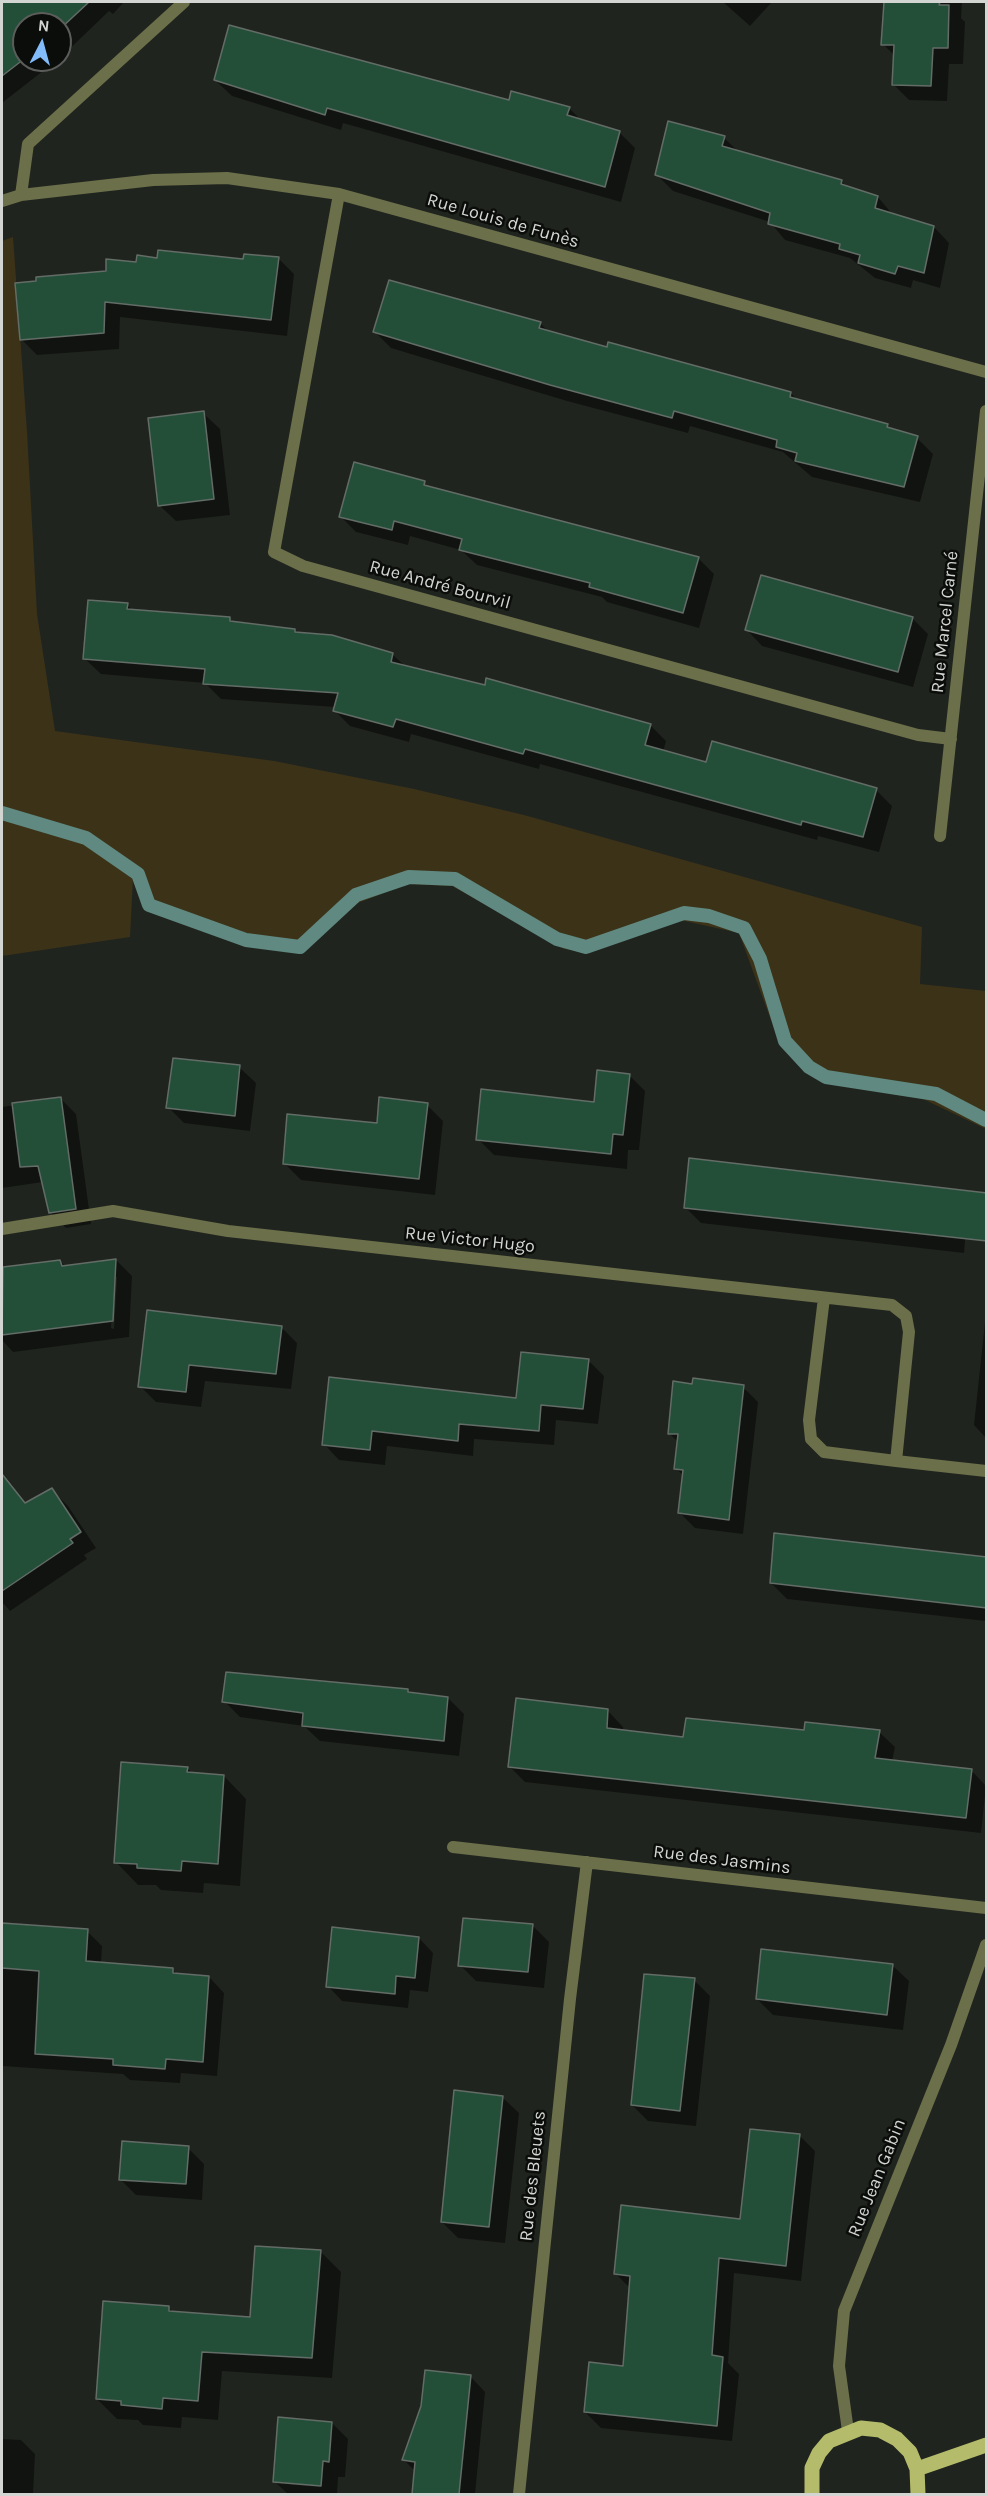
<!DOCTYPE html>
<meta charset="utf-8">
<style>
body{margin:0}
#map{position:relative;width:988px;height:2496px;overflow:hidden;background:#20241e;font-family:Karla,sans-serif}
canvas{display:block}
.frame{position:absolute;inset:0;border:3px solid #d2d5d1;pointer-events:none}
.north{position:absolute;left:12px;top:12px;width:60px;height:60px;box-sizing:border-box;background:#0b0d0a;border:2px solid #5b5d5a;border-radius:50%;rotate:6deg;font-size:16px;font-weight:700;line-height:24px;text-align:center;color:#d2d5d1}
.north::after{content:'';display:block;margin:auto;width:21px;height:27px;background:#83bcfb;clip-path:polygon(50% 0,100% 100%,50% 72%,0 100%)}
</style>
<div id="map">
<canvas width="988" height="2496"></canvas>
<div class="frame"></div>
<div class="north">N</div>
</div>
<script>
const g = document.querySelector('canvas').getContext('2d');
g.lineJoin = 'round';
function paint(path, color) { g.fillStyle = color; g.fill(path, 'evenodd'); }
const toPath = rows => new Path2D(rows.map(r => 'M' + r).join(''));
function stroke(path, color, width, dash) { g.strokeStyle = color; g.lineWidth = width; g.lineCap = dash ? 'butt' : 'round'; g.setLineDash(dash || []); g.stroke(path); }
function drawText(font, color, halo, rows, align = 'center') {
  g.font = font + ' Karla,sans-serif'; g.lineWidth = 5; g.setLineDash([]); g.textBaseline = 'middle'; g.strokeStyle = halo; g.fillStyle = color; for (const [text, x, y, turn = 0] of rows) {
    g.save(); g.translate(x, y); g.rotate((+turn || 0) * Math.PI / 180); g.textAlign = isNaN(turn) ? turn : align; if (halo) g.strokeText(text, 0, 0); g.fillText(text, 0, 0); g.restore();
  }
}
paint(toPath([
 [13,237,27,432,37,614,55,731,274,761,414,789,524,815,922,927,920,984,986,991,986,1129,923,1099,822,1082,802,1068,780,1045,739,933,680,920,587,952,564,949,452,886,408,884,358,903,301,951,238,941,145,906,133,878,130,937,2,956,2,241]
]), '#3c3218');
paint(toPath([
 [10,2,124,2,113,14,109,11,60,58,60,24,24,24,24,60,57,60,2,103,2,9],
 [723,2,772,2,750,26],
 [885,2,962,2,961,18,965,22,963,64,949,64,947,101,909,100,893,84,895,56,883,44],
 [215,80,569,108,582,121,619,132,635,148,621,202,343,123,341,130,232,96],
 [724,138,739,152,841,181,848,187,878,197,893,215,934,227,949,243,940,288,913,280,911,288,875,278,850,258,785,240,770,222,673,191,657,175],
 [278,258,294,274,287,336,120,317,119,349,37,355,21,339,108,273,158,260],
 [540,323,550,333,791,393,798,401,887,425,892,430,917,438,933,454,920,502,812,477,783,452,690,426,688,433,567,401,391,348,375,332],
 [203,413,220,429,230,515,176,521,159,505],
 [424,483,430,488,698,558,714,574,699,628,607,602,602,597,477,565,461,550,410,536,408,545,356,532,340,516],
 [127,605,134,611,230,619,233,623,294,631,298,634,392,654,406,667,650,725,666,741,663,752,707,764,876,790,892,806,879,852,818,836,817,840,540,764,539,769,411,734,409,742,350,726,334,710,335,707,221,699,205,683,101,674,85,659],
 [912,618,928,634,913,687,762,646,747,630],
 [239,1067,256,1083,250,1131,184,1123,168,1107],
 [629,1075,645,1091,639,1150,628,1150,627,1169,494,1155,478,1139,595,1103],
 [60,1098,76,1114,91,1224,66,1228,50,1212,43,1182,2,1188,2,1107],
 [427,1105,443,1121,435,1195,301,1180,285,1164],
 [968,1206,964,1253,701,1223,685,1207],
 [116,1260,132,1276,129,1337,13,1352,2,1340,2,1273,60,1261,66,1267],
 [114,1277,117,1277,114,1329,111,1328],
 [148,1312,281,1327,297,1343,291,1389,205,1381,201,1407,156,1402,140,1386],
 [986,1313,986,1438,974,1425],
 [589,1361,604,1376,598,1424,556,1420,554,1445,474,1439,473,1456,387,1446,385,1465,339,1460,324,1444,330,1379,517,1400],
 [694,1386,743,1387,758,1402,743,1534,695,1528,680,1513,684,1476,675,1468,678,1442,669,1433],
 [2,1489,14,1502,25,1504,52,1490,68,1506,96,1548,84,1555,87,1559,10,1611,2,1602],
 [986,1559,986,1621,787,1599,771,1583],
 [407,1691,448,1698,464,1714,459,1756,320,1741,304,1726,240,1717,224,1701],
 [608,1711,623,1727,623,1731,684,1739,805,1732,879,1732,895,1747,892,1761,971,1770,986,1786,981,1833,525,1782,509,1766],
 [187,1768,194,1774,224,1776,246,1799,240,1886,204,1883,203,1893,161,1890,156,1885,138,1885,116,1862],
 [2,1925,87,1931,102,1946,101,1964,172,1969,178,1975,209,1977,224,1993,217,2076,181,2073,180,2083,130,2080,123,2074,2,2066],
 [533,1926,549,1942,544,1988,476,1981,460,1965],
 [419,1938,433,1953,428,1992,410,1990,408,2008,342,2001,328,1986],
 [892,1965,909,1981,903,2030,773,2015,757,1999],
 [694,1980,710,1996,696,2126,648,2121,632,2105],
 [502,2097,519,2113,505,2243,458,2238,442,2222],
 [800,2136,815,2151,801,2281,734,2273,728,2363,739,2374,732,2441,601,2428,585,2412,625,2367,630,2288,615,2273,742,2221],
 [188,2148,204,2164,202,2200,136,2195,120,2179],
 [321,2252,341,2272,332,2378,222,2371,218,2420,182,2417,181,2428,143,2425,138,2420,117,2419,97,2399,169,2308,174,2313,251,2318],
 [470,2376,485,2392,475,2494,414,2494,416,2472,404,2460],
 [332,2423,348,2439,345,2477,338,2477,337,2494,288,2494,275,2482],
 [2,2439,21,2440,35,2454,33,2494,2,2494]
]), '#0007');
stroke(toPath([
 [2,813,86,838,138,874,149,905,246,940,300,947,356,895,409,877,455,879,557,939,586,947,684,913,709,916,744,928,760,959,785,1041,809,1067,826,1077,936,1094,986,1120]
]), '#5f8981', 14);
const building = toPath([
 [2,2,89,2,60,29,60,24,24,24,24,59,2,76,2,2],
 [884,2,940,2,939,5,949,5,948,48,933,48,931,86,892,85,894,45,881,45,884,2],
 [229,25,509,100,511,91,570,107,567,115,620,131,605,187,327,108,325,115,214,80,229,25],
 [668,121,725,136,722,146,842,180,841,184,878,196,875,208,934,226,924,273,898,266,895,274,858,263,860,255,839,249,840,244,768,224,770,213,655,175,668,121],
 [158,250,243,259,244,254,279,257,271,320,105,302,104,333,20,340,15,283,36,281,36,277,106,271,106,259,136,262,137,255,157,258,158,250],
 [389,280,541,322,539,328,607,347,608,342,733,376,791,392,790,397,888,424,887,427,918,436,904,487,795,461,797,453,776,447,777,440,674,411,672,418,550,385,373,332,389,280],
 [204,411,214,499,158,506,148,418,204,411],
 [354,462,425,481,424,485,699,557,683,613,589,587,590,583,459,550,462,539,394,521,392,530,339,517,354,462],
 [761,575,913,617,898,672,745,630,761,575],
 [88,600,128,603,127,609,230,617,230,621,295,629,295,632,332,635,393,653,391,662,485,685,486,678,651,724,645,745,706,762,712,741,877,788,863,837,802,821,801,825,525,749,523,754,396,719,393,727,333,711,338,693,203,684,205,669,83,659,88,600],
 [173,1058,240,1065,235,1116,166,1108,173,1058],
 [597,1070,630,1074,623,1135,613,1134,611,1154,476,1140,481,1089,594,1102,597,1070],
 [61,1097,76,1209,49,1213,38,1166,20,1167,12,1103,61,1097],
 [379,1097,428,1103,419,1179,283,1164,287,1114,377,1123,379,1097],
 [689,1158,987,1193,987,1241,684,1208,689,1158],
 [116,1259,113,1321,2,1335,3,1267,60,1260,62,1266,116,1259],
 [147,1310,282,1326,276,1374,189,1365,186,1392,138,1387,147,1310],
 [521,1352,589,1359,583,1409,541,1405,539,1431,459,1424,458,1441,372,1431,370,1450,322,1445,329,1377,516,1398,521,1352],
 [693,1378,744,1385,729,1520,678,1513,683,1470,674,1469,678,1434,668,1434,673,1381,692,1384,693,1378],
 [2,1474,25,1503,52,1488,81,1532,70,1539,73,1543,2,1591,2,1474],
 [774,1533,987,1557,987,1608,770,1583,774,1533],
 [226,1672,408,1689,408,1692,448,1697,444,1741,302,1726,303,1713,222,1702,226,1672],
 [516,1698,608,1709,607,1728,683,1737,686,1718,804,1730,805,1722,880,1730,875,1758,972,1769,966,1818,508,1767,516,1698],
 [121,1762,188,1767,187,1772,224,1775,218,1864,182,1861,181,1871,137,1868,137,1864,114,1863,121,1762],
 [463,1918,533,1924,528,1972,458,1966,463,1918],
 [2,1923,88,1929,86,1961,173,1968,173,1973,209,1976,203,2062,166,2059,165,2069,113,2065,113,2059,35,2054,39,1971,2,1968,2,1923],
 [332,1927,419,1937,415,1978,396,1976,395,1994,326,1987,332,1927],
 [761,1949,893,1964,887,2015,756,1999,761,1949],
 [644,1974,695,1978,680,2111,631,2105,644,1974],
 [454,2090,503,2096,489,2227,441,2222,454,2090],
 [750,2129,800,2134,786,2266,719,2258,712,2355,723,2357,717,2426,584,2412,589,2362,623,2366,630,2276,614,2274,621,2205,740,2219,750,2129],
 [122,2141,189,2146,186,2184,119,2180,122,2141],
 [255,2246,321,2250,312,2358,202,2352,198,2401,163,2398,162,2409,121,2405,121,2401,96,2399,103,2301,169,2306,169,2311,250,2317,255,2246],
 [425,2370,471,2375,459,2494,412,2494,415,2462,402,2460,421,2406,425,2370],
 [278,2417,332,2422,329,2462,323,2461,321,2486,273,2482,278,2417]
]);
paint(building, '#234f39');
stroke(building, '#636c67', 1.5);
stroke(toPath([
 [339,194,274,552,303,566,918,735,951,739],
 [21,195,28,144,184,2],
 [2,201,21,195,153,180,227,178,339,194,986,372],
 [940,836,986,411],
 [2,1229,113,1211,228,1231,892,1305,906,1316,909,1332,896,1461,824,1452,811,1439,809,1420,824,1298],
 [896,1461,986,1471],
 [453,1847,986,1908],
 [519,2494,570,1999,587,1862]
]), '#6b6f4a', 12);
stroke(toPath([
 [848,2431,839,2366,844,2311,951,2045,986,1945]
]), '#6b6f4a', 12);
stroke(toPath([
 [917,2469,986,2445],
 [812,2494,812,2468,819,2453,829,2441,861,2428,880,2430,897,2439,910,2452,917,2469,918,2494]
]), '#b4bc6c', 15);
drawText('18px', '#d2d5d1', '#0b0d0a', [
 ["Rue Louis de Funès",503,221,16],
 ["Rue André Bourvil",440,585,15],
 ["Rue Marcel Carné",945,622,-84],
 ["Rue Victor Hugo",470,1240,6],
 ["Rue des Jasmins",722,1860,7],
 ["Rue des Bleuets",533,2176,-84],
 ["Rue Jean Gabin",877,2178,-68]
]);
</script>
